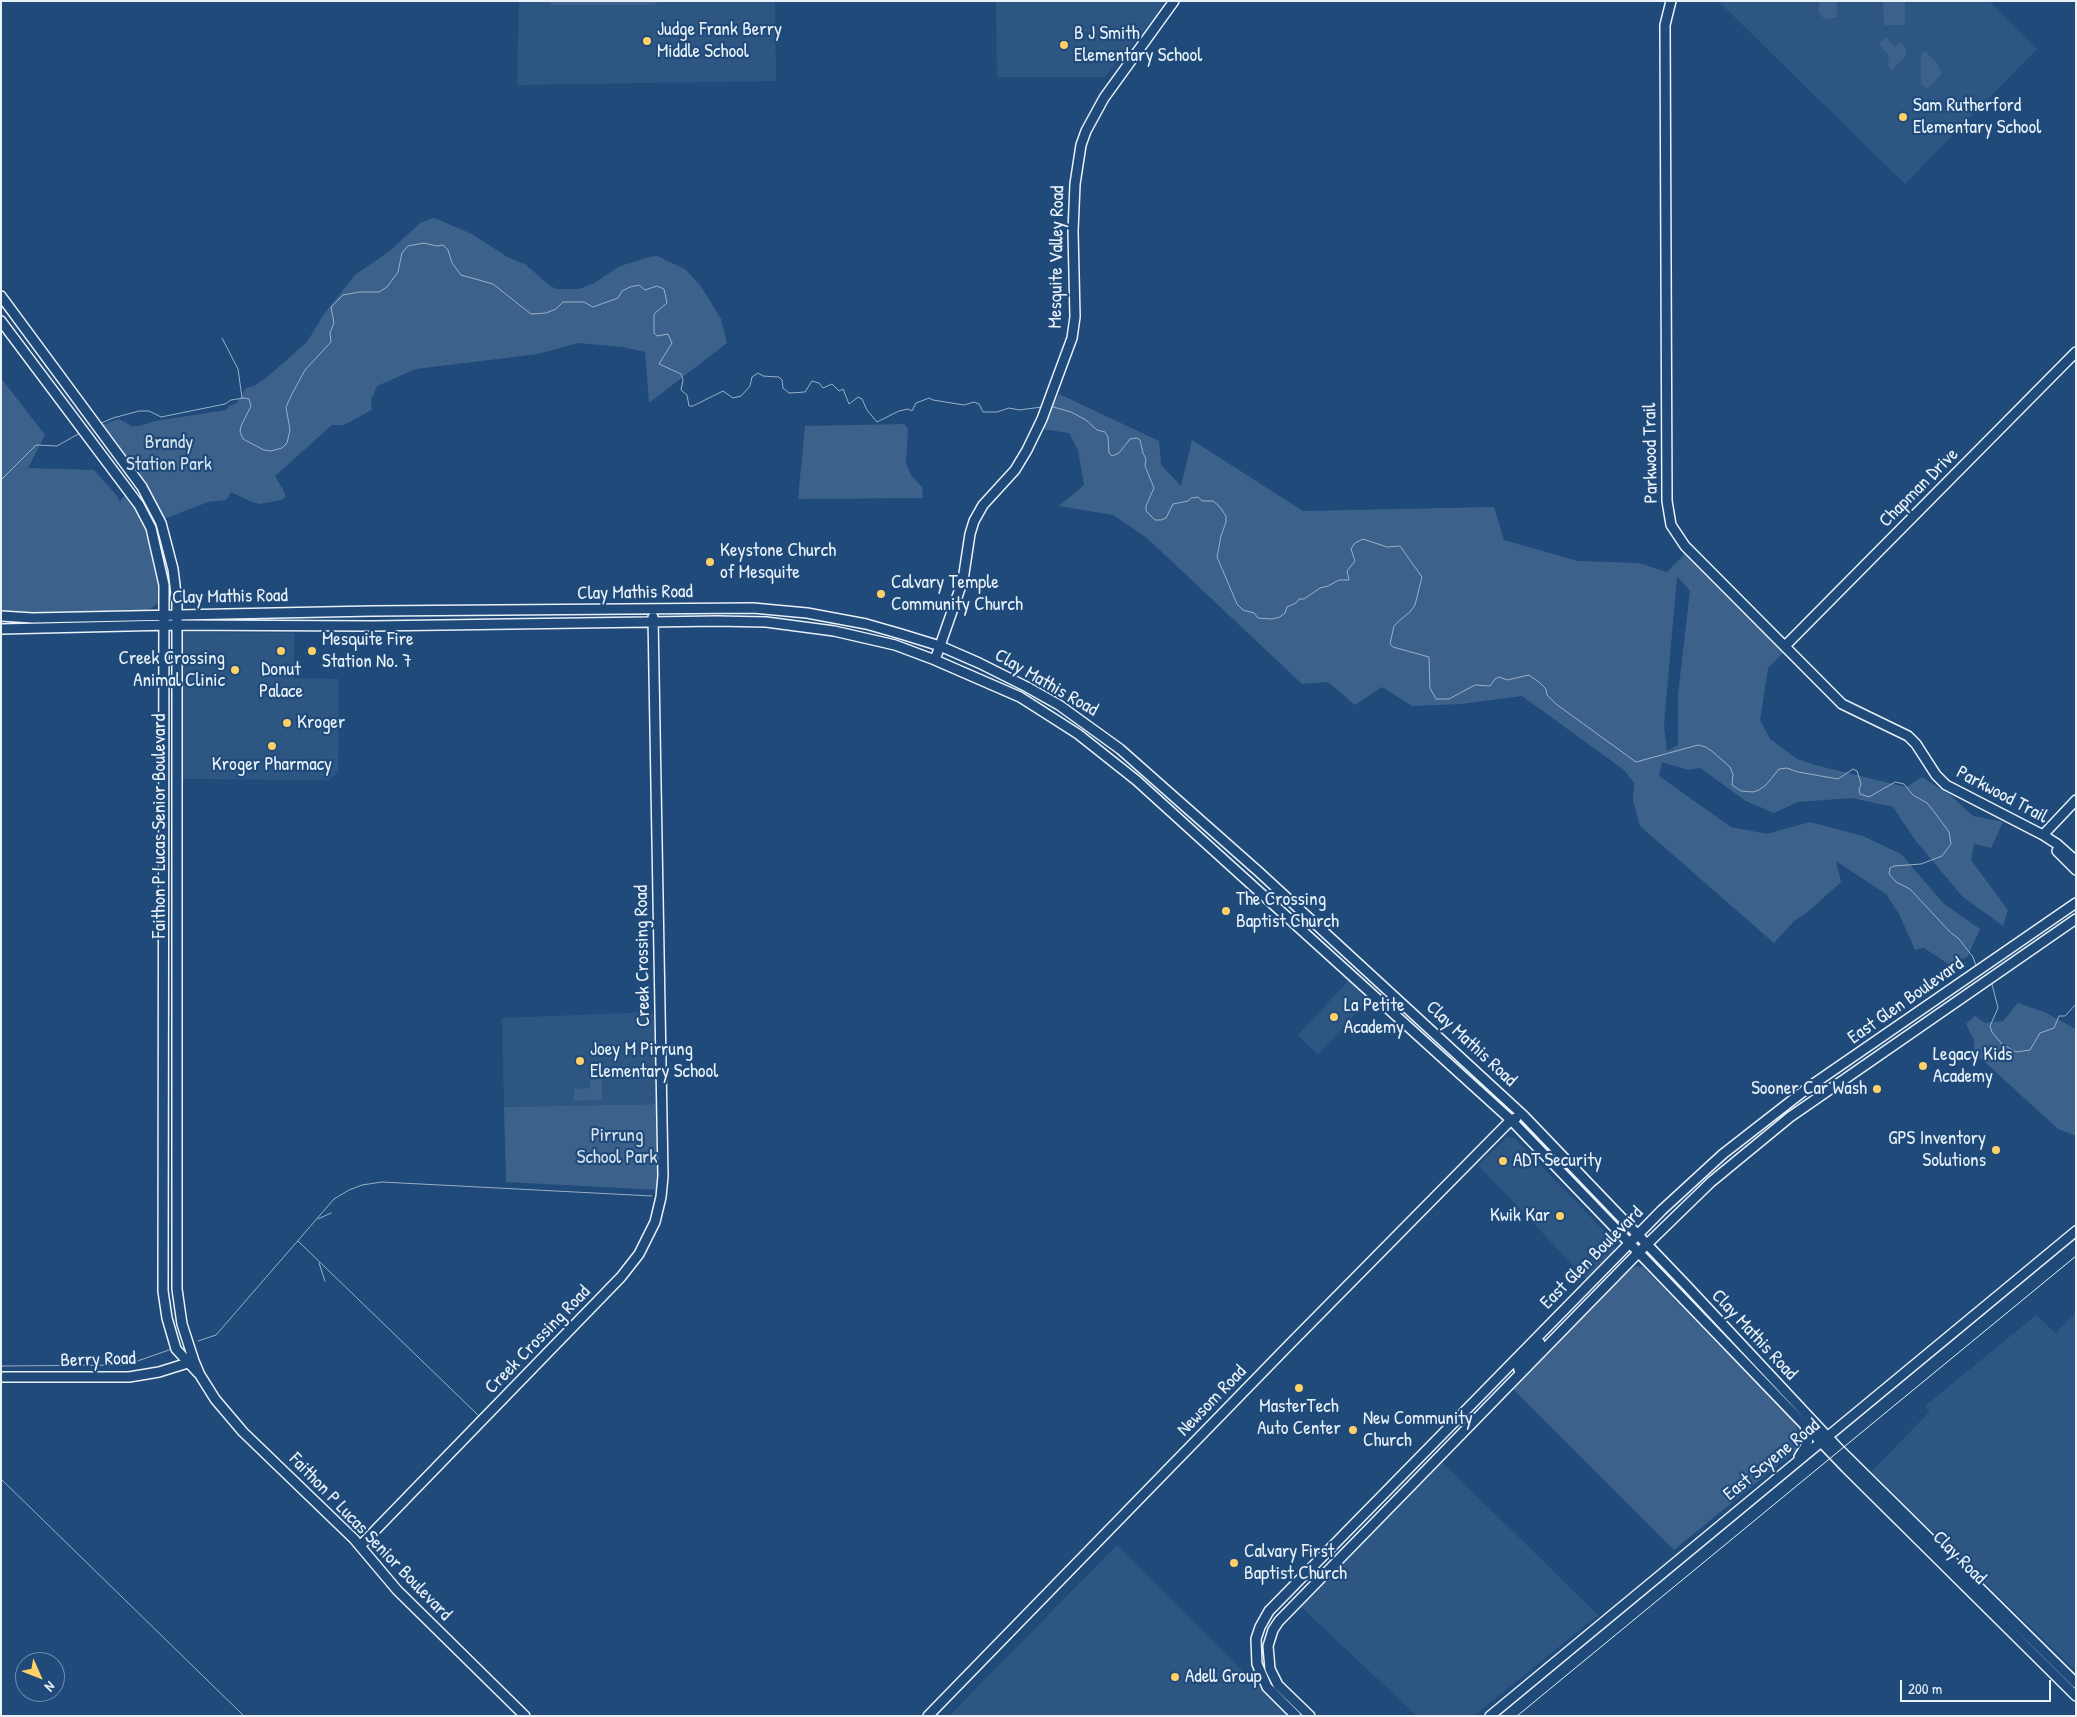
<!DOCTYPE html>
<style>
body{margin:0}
#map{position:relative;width:2077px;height:1717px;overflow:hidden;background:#1f4a7a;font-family:"Patrick Hand",sans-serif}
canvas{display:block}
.frame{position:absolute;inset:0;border:2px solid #e8f1f8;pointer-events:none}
.north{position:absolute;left:15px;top:1652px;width:50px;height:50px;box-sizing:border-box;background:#1f4a7a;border:1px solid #6f8dac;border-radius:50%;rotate:134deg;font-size:14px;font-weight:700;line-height:20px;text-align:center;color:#e8f1f8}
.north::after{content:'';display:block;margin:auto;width:18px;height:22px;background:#ffd166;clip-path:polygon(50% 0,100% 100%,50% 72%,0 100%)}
.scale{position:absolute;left:1900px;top:1680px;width:151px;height:22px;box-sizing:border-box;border:2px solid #e8f1f8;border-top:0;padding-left:6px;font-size:15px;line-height:18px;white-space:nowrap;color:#e8f1f8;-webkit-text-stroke:4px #1f4a7a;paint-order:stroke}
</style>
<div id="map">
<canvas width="2077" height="1717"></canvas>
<div class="frame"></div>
<div class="north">N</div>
<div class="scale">200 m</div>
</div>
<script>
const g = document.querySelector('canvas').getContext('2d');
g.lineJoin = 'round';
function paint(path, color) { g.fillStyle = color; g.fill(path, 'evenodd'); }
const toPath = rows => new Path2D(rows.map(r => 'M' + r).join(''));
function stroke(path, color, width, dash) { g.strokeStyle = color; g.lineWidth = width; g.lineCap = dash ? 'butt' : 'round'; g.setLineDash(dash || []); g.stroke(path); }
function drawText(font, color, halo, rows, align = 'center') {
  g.font = font + ' "Patrick Hand",sans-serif'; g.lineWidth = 4.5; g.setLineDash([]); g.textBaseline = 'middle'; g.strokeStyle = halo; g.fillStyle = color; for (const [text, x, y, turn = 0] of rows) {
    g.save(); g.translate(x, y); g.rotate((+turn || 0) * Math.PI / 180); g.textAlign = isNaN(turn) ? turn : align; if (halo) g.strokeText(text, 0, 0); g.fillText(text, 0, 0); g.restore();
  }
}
paint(toPath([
 [519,1,775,1,776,81,517,85],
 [996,1,1164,1,1158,13,1105,77,997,77],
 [1718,1,1989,1,2037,49,1905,184],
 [182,632,294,633,294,678,339,679,338,772,329,780,180,779],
 [1349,980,1369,999,1318,1055,1298,1035],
 [651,1012,656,1016,659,1104,504,1107,502,1018],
 [1507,1137,1514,1138,1615,1242,1615,1252,1587,1280,1478,1165],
 [2076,1312,2076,1671,1871,1472,1930,1411,1925,1406,2036,1315,2056,1333],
 [1442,1462,1598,1615,1474,1716,1417,1716,1301,1607],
 [1117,1545,1288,1716,949,1716]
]), '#2e5683');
paint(toPath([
 [551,1,663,1,652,5,551,5],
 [1820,1,1837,1,1837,17,1825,19,1821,16,1818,10],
 [1883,1,1905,1,1905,25,1884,25],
 [1886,37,1895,47,1900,42,1906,48,1906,56,1892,70,1889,67,1888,55,1879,44],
 [1925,51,1937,63,1942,74,1927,89,1921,84,1921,54],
 [434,218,472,234,509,258,525,264,549,285,556,289,579,289,594,283,620,266,649,257,657,256,685,269,700,285,721,319,727,343,649,403,645,352,622,347,578,343,538,354,416,369,377,386,371,400,372,410,344,425,332,425,275,476,285,493,285,497,282,500,260,504,252,502,231,492,226,500,208,502,164,519,141,476,102,425,119,419,132,426,139,426,155,421,226,410,229,406,237,403,246,388,254,386,267,377,307,342,324,314,355,275,391,250,420,223],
 [1,378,45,435,28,468,94,470,118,497,119,502,127,493,134,505,151,541,161,594,157,604,150,609,139,613,1,614],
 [1059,394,1159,441,1161,465,1181,486,1192,440,1303,511,1494,507,1504,540,1578,561,1639,563,1667,572,1686,553,1784,652,1768,668,1760,720,1770,739,1797,759,1815,765,1906,787,1922,777,1950,795,1973,816,2003,822,1991,848,1974,844,1971,860,2008,910,2003,926,1962,896,1915,840,1893,807,1852,798,1798,802,1774,813,1746,801,1700,768,1688,770,1662,762,1659,776,1731,827,1767,834,1810,822,1863,836,1901,854,1944,904,1980,929,1967,957,1950,965,1924,948,1915,950,1899,914,1886,894,1836,861,1841,882,1809,911,1794,921,1774,943,1640,826,1633,800,1634,783,1624,770,1522,696,1461,704,1412,706,1382,687,1355,705,1328,682,1302,684,1147,538,1113,515,1059,506,1084,485,1078,450,1069,433,1042,429],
 [1677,576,1690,591,1678,694,1678,745,1667,751,1664,726],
 [904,424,908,429,906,464,911,475,922,487,923,498,798,499,805,426],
 [2018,1003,2044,1012,2076,1029,2076,1136,2058,1129,1974,1052,1974,1040,1966,1024,1975,1016,1985,1023,2003,1021],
 [602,1079,602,1100,574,1101,574,1089,590,1088,590,1080],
 [659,1104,660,1190,506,1182,504,1107],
 [1637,1266,1643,1267,1795,1424,1800,1436,1799,1446,1795,1451,1674,1550,1511,1387,1631,1268]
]), '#3c628c');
stroke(toPath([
 [222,338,238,369,242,398],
 [1050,406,1071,412,1086,420,1097,430,1105,432,1108,437,1109,453,1112,456,1119,453,1130,439,1137,438,1140,440,1143,453,1146,459,1145,466,1154,488,1146,506,1146,511,1155,520,1161,520,1166,518,1173,504,1188,501,1191,498,1198,497,1202,501,1213,501,1219,506,1226,516,1226,522,1221,536,1217,557,1237,604,1243,610,1254,613,1258,618,1272,619,1280,617,1285,613,1287,607,1296,603,1299,599,1304,599,1320,588,1328,586,1339,580,1349,580,1347,571,1355,561,1351,549,1355,543,1363,539,1387,547,1400,546,1422,577,1415,605,1410,612,1400,620,1394,626,1390,644,1393,647,1429,657,1430,688,1436,699,1449,699,1475,685,1490,686,1495,679,1499,677,1507,680,1529,675,1540,683,1546,689,1547,695,1556,704,1636,762,1698,745,1706,747,1713,752,1730,767,1733,774,1732,785,1741,791,1753,792,1759,790,1766,785,1779,769,1787,768,1798,772,1838,779,1853,769,1857,771,1861,784,1859,790,1860,794,1869,797,1895,782,1904,784,1913,795,1927,803,1932,809,1949,832,1951,844,1942,856,1921,864,1894,866,1890,868,1889,874,1896,882,1910,889,1950,932,1959,939,1973,957,1976,966],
 [99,424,113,418,139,411,149,411,161,417,225,404,231,400,244,398,249,399,251,406,241,426,240,432,243,439,264,450,271,451,282,448,287,443,290,430,286,407,291,396,305,370,331,342,330,333,334,323,331,307,343,295,360,292,379,292,387,287,398,272,402,253,408,246,424,243,437,246,443,245,448,250,452,263,461,275,493,284,531,314,546,313,556,309,563,302,584,302,593,307,618,298,622,291,630,287,639,285,645,290,657,286,664,289,667,303,654,314,654,333,657,336,668,334,672,343,659,364,681,374,683,380,681,390,687,395,689,406,693,406,723,391,733,398,741,396,750,386,752,377,758,373,763,376,779,377,782,380,783,388,789,393,805,392,812,381,819,383,823,388,832,384,839,391,843,389,849,404,858,397,862,399,867,410,877,422,899,411,908,409,912,411,916,403,929,398,933,400,964,405,974,402,979,404,983,412,997,412,1009,408,1019,410,1042,407],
 [1,480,36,445,57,446,80,433],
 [1990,982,1992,984,1998,1008,1990,1026,1992,1032,2002,1044,2016,1052,2030,1050,2040,1033,2054,1028,2059,1016,2065,1016,2076,1004],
 [318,1219,331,1213],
 [298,1241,479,1416],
 [319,1263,325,1281],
 [198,1341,216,1335,334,1199,349,1190,362,1185,382,1182,652,1196],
 [1,1366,126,1365,169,1350],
 [1,1479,244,1716]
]), '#9ab0c7', 1);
const secondary = toPath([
 [1671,1,1665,25,1667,501,1671,525,1685,546,1842,704,1908,736,1916,744,1936,775,1946,785,2043,835,2057,844,2076,861],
 [1,296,142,487,161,523,173,569,177,602,177,1289,182,1324,194,1361,200,1375,215,1399,243,1432,354,1539,397,1590,525,1716],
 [1,321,139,505,151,528,164,585,163,1291,167,1318,176,1349,198,1373],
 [1,616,33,618,372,611,753,608,807,613,866,624,901,634,940,646,979,663,1027,687,1059,705,1120,749,1259,872,1524,1116,1685,1284,1840,1450,2076,1683],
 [1,629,169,625,373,626,717,621,766,622,834,631,895,645,935,660,1020,697,1078,734,1136,780,1511,1120,1846,1468,2076,1696],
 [1785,646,2076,352],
 [935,660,963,580,970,534,974,521,983,505,1015,470,1027,450,1042,419,1072,338,1075,317,1073,231,1075,184,1081,145,1086,131,1104,98,1174,1],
 [2043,835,2076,800],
 [2057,851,2076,870],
 [1520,1373,1518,1366,1540,1343],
 [1,1377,129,1377,159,1372,191,1362],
 [1799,1457,1807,1444,1808,1438,1805,1426],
 [360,1546,621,1277,639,1254,655,1222,661,1197,663,1176,653,617],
 [928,1716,1289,1345,1511,1120,1516,1118],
 [1296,1716,1267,1687,1257,1664,1256,1639,1260,1627,1269,1611,1662,1210,1723,1154,1809,1087,2076,903],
 [1310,1716,1278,1685,1270,1669,1268,1646,1273,1630,1279,1621,1638,1253,1711,1182,1790,1117,2076,919],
 [1490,1716,2076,1231]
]);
stroke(secondary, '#e8f1f8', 12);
stroke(secondary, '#1f4a7a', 9);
stroke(toPath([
 [1517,1716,2076,1256]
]), '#e8f1f8', 1);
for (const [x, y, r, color] of [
 [647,41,5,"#ffd166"],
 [1064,45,5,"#ffd166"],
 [1903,117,5,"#ffd166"],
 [710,562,5,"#ffd166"],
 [881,594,5,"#ffd166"],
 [281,651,5,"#ffd166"],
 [312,651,5,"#ffd166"],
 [235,670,5,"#ffd166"],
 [287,723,5,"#ffd166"],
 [272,746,5,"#ffd166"],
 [1226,911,5,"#ffd166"],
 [1334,1017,5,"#ffd166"],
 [580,1061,5,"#ffd166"],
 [1923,1066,5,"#ffd166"],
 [1877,1089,5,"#ffd166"],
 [1996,1150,5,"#ffd166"],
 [1503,1161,5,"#ffd166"],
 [1560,1216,5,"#ffd166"],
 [1299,1388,5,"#ffd166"],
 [1353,1430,5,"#ffd166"],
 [1234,1563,5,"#ffd166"],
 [1175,1677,5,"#ffd166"]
]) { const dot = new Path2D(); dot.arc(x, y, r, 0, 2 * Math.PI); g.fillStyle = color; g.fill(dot); stroke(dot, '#1f4a7a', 2); }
drawText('19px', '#e8f1f8', '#1f4a7a', [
 ["Judge Frank Berry",657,30],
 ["Middle School",657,52],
 ["B J Smith",1074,34],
 ["Elementary School",1074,56],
 ["Sam Rutherford",1913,106],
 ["Elementary School",1913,128],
 ["Keystone Church",720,551],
 ["of Mesquite",720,573],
 ["Calvary Temple",891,583],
 ["Community Church",891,605],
 ["Mesquite Fire",322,640],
 ["Station No. 7",322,662],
 ["Creek Crossing",225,659,"right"],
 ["Animal Clinic",225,681,"right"],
 ["Donut",281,670,"center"],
 ["Palace",281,692,"center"],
 ["Kroger",297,723],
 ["Kroger Pharmacy",272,765,"center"],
 ["The Crossing",1236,900],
 ["Baptist Church",1236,922],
 ["La Petite",1344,1006],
 ["Academy",1344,1028],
 ["Joey M Pirrung",590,1050],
 ["Elementary School",590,1072],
 ["Legacy Kids",1933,1055],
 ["Academy",1933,1077],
 ["Sooner Car Wash",1867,1089,"right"],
 ["GPS Inventory",1986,1139,"right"],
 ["Solutions",1986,1161,"right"],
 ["ADT Security",1513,1161],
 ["Kwik Kar",1550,1216,"right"],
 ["MasterTech",1299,1407,"center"],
 ["Auto Center",1299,1429,"center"],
 ["New Community",1363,1419],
 ["Church",1363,1441],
 ["Calvary First",1244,1552],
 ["Baptist Church",1244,1574],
 ["Adell Group",1185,1677]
], 'left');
drawText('19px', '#e8f1f8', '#1f4a7a', [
 ["Mesquite Valley Road",1057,257,-89],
 ["Parkwood Trail",1651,453,-91],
 ["Chapman Drive",1919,488,-45],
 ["Clay Mathis Road",635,593,-1],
 ["Clay Mathis Road",230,597,-1],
 ["Clay Mathis Road",1046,683,30],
 ["Parkwood Trail",2002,795,28],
 ["Faithon P Lucas Senior Boulevard",160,826,-90],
 ["Creek Crossing Road",643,956,-91],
 ["East Glen Boulevard",1906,1001,-35],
 ["Clay Mathis Road",1471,1044,43],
 ["East Glen Boulevard",1592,1258,-45],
 ["Clay Mathis Road",1754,1335,47],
 ["Creek Crossing Road",538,1340,-46],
 ["Berry Road",98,1360,-2],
 ["Newsom Road",1212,1401,-46],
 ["East Scyene Road",1772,1460,-39],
 ["Faithon P Lucas Senior Boulevard",370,1537,46],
 ["Clay Road",1959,1558,45]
]);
drawText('19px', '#d7e3ed', '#1f4a7a', [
 ["Brandy",169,443],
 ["Station Park",169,465],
 ["Pirrung",617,1136],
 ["School Park",617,1158]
]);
</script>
